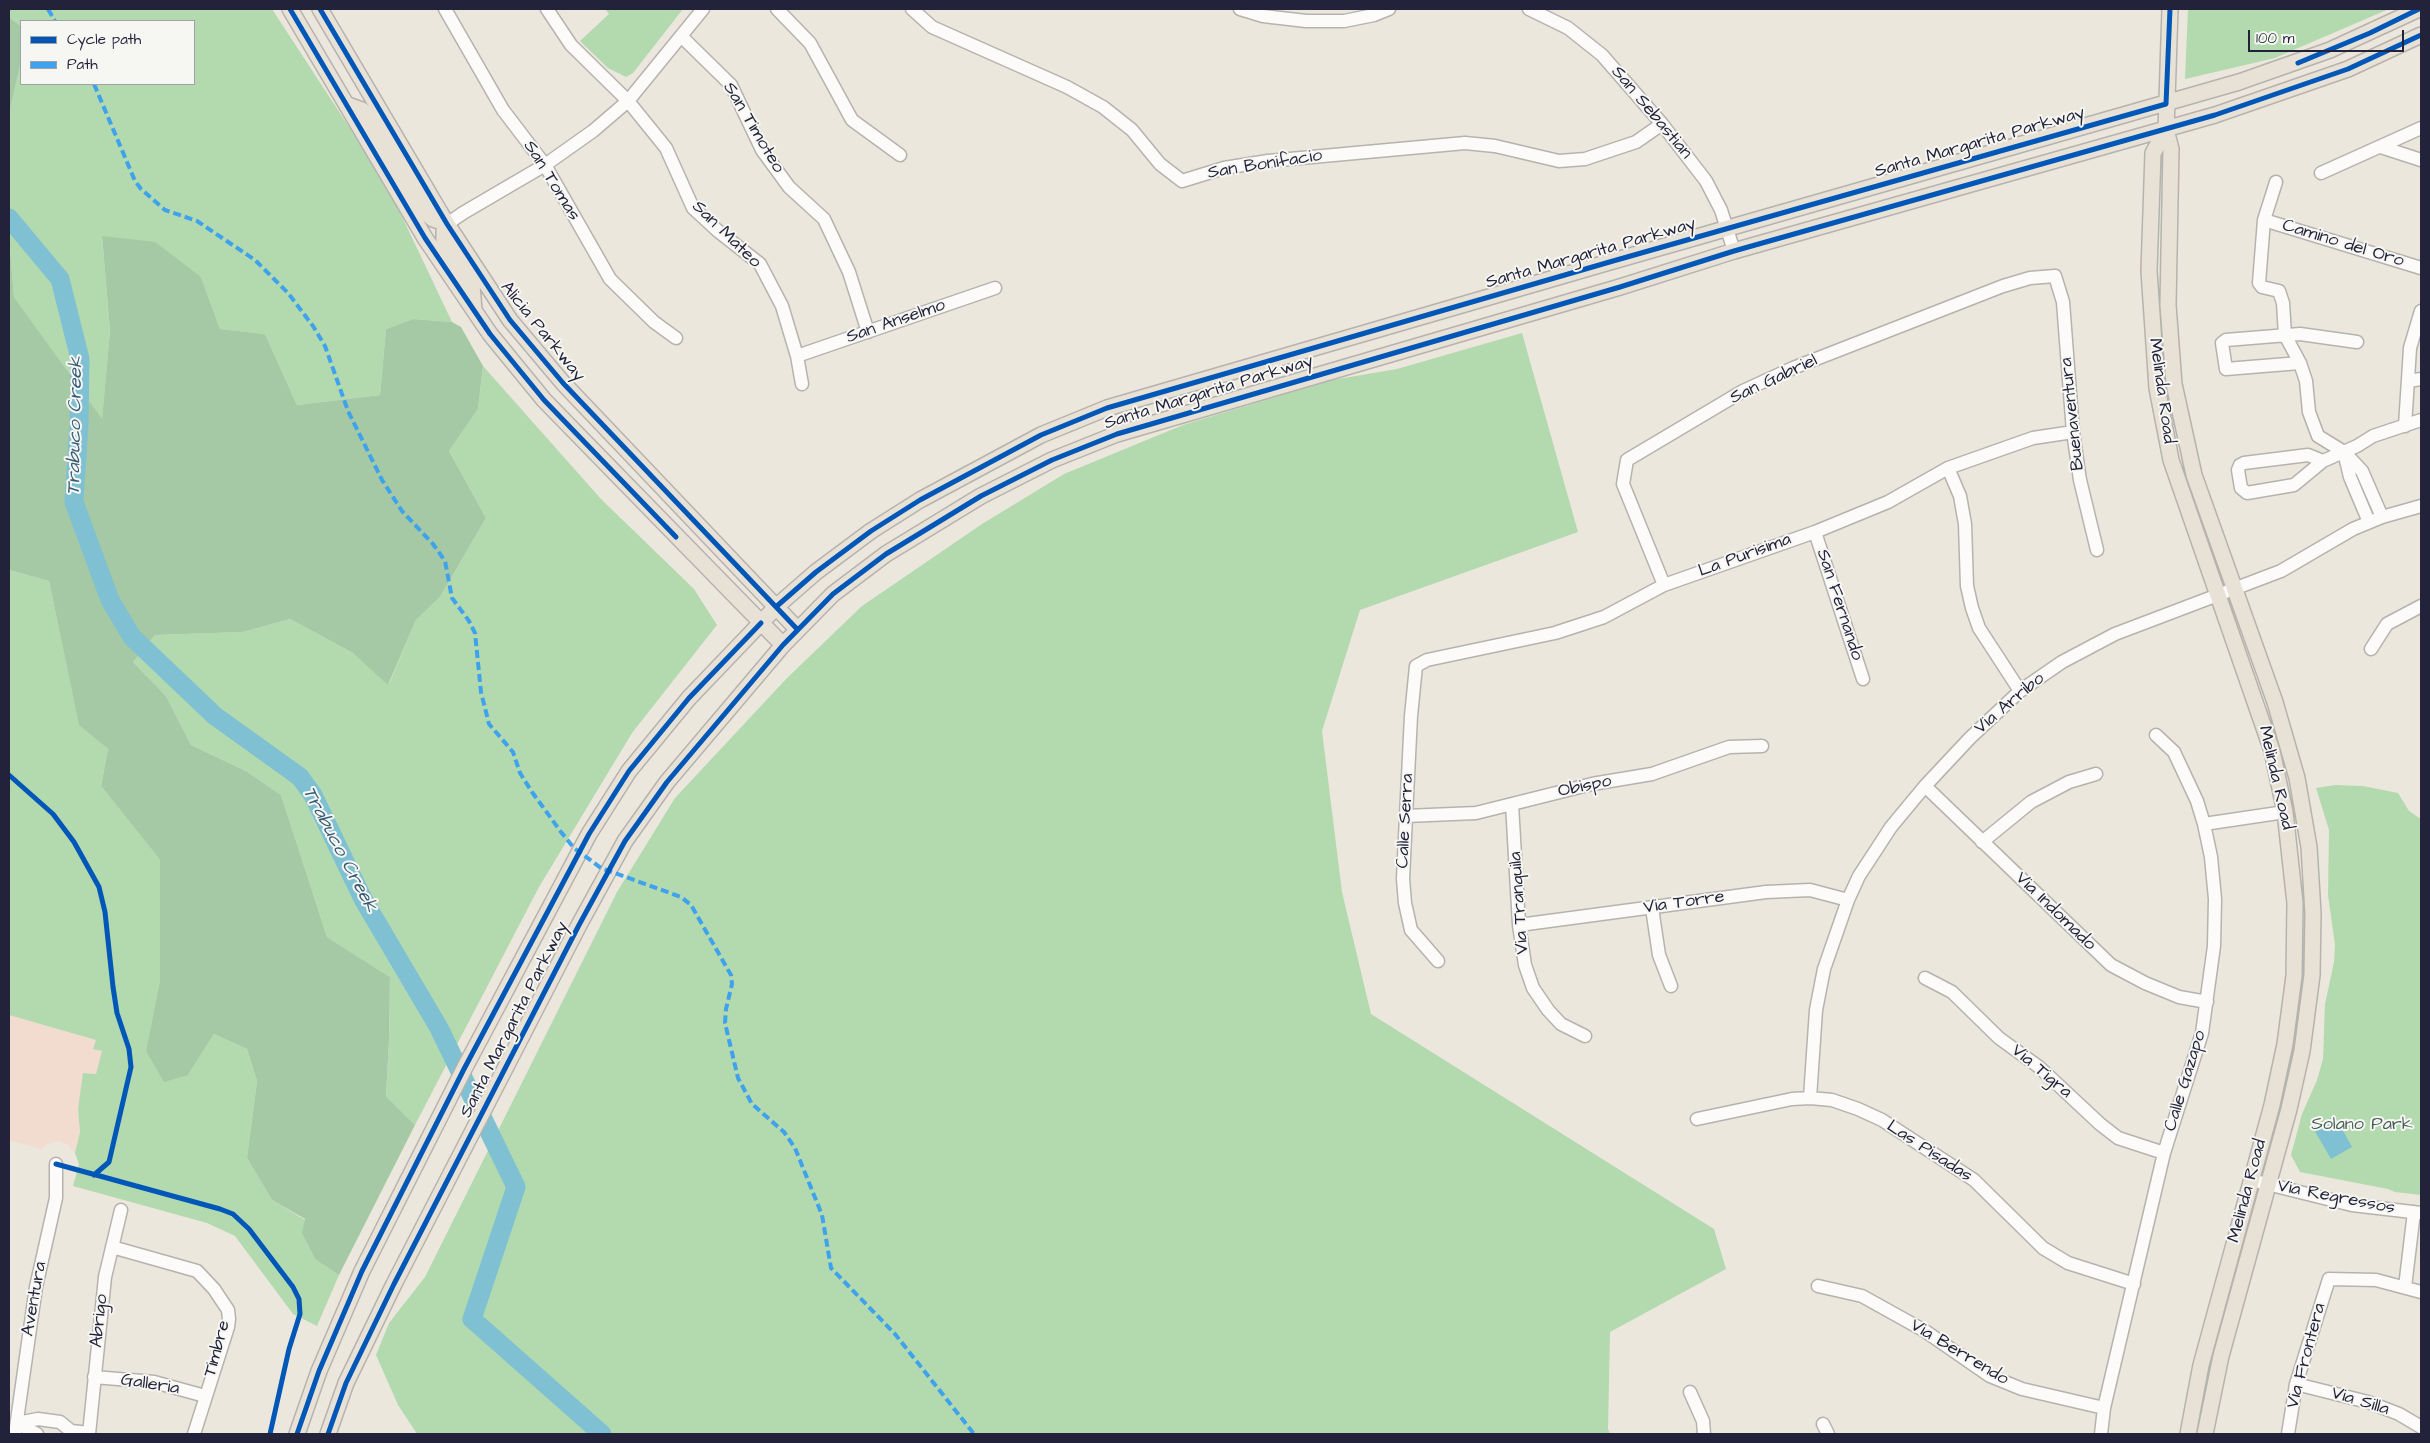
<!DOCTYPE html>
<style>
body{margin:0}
#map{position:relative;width:2430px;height:1443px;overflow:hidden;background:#ece7dd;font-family:"Architects Daughter",sans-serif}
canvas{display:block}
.frame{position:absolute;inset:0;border:10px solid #22223b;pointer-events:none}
.legend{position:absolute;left:20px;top:20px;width:175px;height:65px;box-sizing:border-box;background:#f6f6f2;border:1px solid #a1a1a9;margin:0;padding:6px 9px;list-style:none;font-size:15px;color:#22223b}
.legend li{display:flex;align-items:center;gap:10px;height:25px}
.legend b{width:25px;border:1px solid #a1a1a9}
.scale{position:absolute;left:2248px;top:30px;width:156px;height:22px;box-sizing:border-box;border:2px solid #22223b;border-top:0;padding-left:6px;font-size:15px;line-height:18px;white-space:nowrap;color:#22223b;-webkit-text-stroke:4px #f6f6f2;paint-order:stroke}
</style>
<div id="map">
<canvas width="2430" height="1443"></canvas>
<div class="frame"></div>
<ul class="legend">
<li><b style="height:6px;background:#0057b8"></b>Cycle path</li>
<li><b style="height:6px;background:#3ea2ec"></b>Path</li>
</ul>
<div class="scale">100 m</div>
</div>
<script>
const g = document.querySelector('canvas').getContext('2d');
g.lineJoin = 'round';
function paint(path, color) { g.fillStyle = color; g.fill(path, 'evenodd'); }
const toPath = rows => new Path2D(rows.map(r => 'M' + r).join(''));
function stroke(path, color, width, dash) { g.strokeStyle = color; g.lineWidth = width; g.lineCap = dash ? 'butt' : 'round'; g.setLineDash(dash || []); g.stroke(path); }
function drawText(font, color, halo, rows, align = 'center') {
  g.font = font + ' "Architects Daughter",sans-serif'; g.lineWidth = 4; g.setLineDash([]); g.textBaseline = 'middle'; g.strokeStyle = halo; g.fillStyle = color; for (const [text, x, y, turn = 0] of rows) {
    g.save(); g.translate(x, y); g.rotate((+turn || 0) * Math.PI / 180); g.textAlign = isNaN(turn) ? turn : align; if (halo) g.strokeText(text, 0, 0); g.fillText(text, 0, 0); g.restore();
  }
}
paint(toPath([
 [9,1015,96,1040,102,1051,96,1074,84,1073,78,1109,80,1132,75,1153,68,1145,59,1141,47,1144,41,1149,9,1140]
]), '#f2dbcf');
paint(toPath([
 [9,9,272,9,387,185,452,322,413,319,386,329,380,395,297,405,265,334,220,329,201,277,102,236,110,331,102,420,14,297,9,237,10,108,21,62,21,84,194,84,194,21,21,21,21,26,9,17],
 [605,9,683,9,633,73,626,77,608,68,580,41,609,14],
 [2188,9,2389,9,2275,58,2185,79],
 [1522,333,1578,532,1360,610,1322,731,1342,892,1371,1014,1714,1229,1726,1269,1610,1332,1608,1429,1610,1434,417,1434,398,1405,376,1355,389,1323,425,1277,617,892,675,798,787,678,862,606,982,524,1064,474,1183,425,1332,380,1397,369],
 [483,366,601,499,694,589,717,625,632,733,539,887,415,1125,386,1096,389,1040,390,977,327,937,281,795,246,771,191,745,166,696,133,662,155,635,243,632,290,619,353,653,389,684,416,620,440,597,486,518,449,451,478,409],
 [9,570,49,581,79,724,108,749,101,786,160,860,160,980,146,1052,188,1075,214,1034,247,1049,257,1081,247,1158,272,1200,305,1220,316,1260,339,1275,317,1326,293,1314,235,1236,207,1223,73,1186,79,1164,75,1153,80,1132,78,1109,83,1073,96,1074,102,1051,93,1049,96,1040,9,1015],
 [2335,785,2363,786,2398,793,2409,811,2421,819,2421,1195,2395,1192,2388,1189,2300,1172,2291,1155,2302,1114,2317,1080,2323,1059,2325,1004,2334,962,2335,945,2328,895,2329,830,2316,788]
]), '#b3d9af');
paint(toPath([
 [9,17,21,26,21,62,9,113],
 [102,236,155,242,201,277,220,329,265,334,297,405,380,395,386,329,413,319,452,322,461,327,483,366,478,409,449,451,486,518,440,597,416,620,388,685,353,653,290,619,243,632,155,635,133,662,166,696,191,745,246,771,281,795,327,937,390,977,389,1040,386,1096,415,1125,339,1275,316,1260,302,1233,305,1219,272,1200,247,1158,257,1081,247,1049,214,1034,188,1075,164,1082,146,1051,160,980,160,860,101,786,108,749,79,725,49,581,9,570,9,237,14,297,102,419,110,331]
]), '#a5c9a4');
paint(toPath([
 [2335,1116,2352,1147,2331,1159,2313,1128]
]), '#7fc0d3');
stroke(toPath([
 [9,218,60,279,80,359,79,425,74,502,110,600,132,637,215,716,300,777,313,795,363,899,439,1028,516,1187,472,1319,602,1434]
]), '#7fc0d3', 19);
const minor = toPath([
 [445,9,503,110,545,165,610,279,654,322,676,338],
 [547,9,571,45,628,101,666,148,693,208,718,231,760,264,782,306,797,356,802,384],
 [777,9,810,43,852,120,900,155],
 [912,9,932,27,1067,87,1103,107,1132,130,1160,164,1182,181,1224,168,1268,161,1465,143,1495,146,1559,161,1585,159,1636,142,1662,124],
 [1240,9,1263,16,1306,21,1344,21,1374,15,1389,9],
 [1529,9,1568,28,1602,55,1662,124,1706,181,1721,210,1734,251],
 [681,36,731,85,762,150,789,187,824,219,849,272,868,332],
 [2381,147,2421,160],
 [2321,173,2421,128],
 [2276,182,2264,220,2259,283,2262,287,2279,291,2283,303,2285,335,2300,363,2306,381,2309,412,2318,436,2344,452,2362,471,2382,517],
 [2264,220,2421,268],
 [447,224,463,213,545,165,593,131,628,101,703,9],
 [797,356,995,288],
 [2300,363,2226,369,2222,343,2226,340,2300,334,2357,342],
 [2408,381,2421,379],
 [2405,426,2410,348,2421,311],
 [2344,452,2350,477,2369,522],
 [2323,461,2308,455,2244,463,2240,465,2238,470,2241,488,2247,493,2294,485,2323,461,2357,446,2373,436,2421,420],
 [1948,468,1960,496,1965,524,1967,586,1972,608,1979,628,2020,691],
 [1815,532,1863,679],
 [1664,585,1623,484,1627,460,1743,391,1793,368,2003,286,2030,278,2055,276,2063,302,2073,432,2080,480,2097,550],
 [2371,649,2387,624,2421,606],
 [1925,786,2111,965,2145,983,2179,997,2207,1002],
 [1512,804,1519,925,1525,965,1533,988,1548,1010,1561,1024,1585,1036],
 [1406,816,1476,813,1592,784,1652,774,1729,747,1762,746],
 [2204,824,2285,812],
 [1982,842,2031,802,2069,782,2096,774],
 [1652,908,1659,955,1671,986],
 [1519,925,1766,892,1810,890,1848,900],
 [1438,961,1411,930,1405,903,1403,879,1406,816,1411,716,1416,666,1427,660,1555,633,1604,617,1664,585,1815,532,1888,502,1948,468,2033,438,2073,432],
 [1925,978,1952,992,1999,1038,2039,1067,2100,1124,2118,1138,2164,1153],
 [1810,1098,1816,1010,1824,969,1848,900,1859,876,1891,827,1925,786,1970,738,2020,691,2062,662,2115,634,2281,571,2353,529,2382,517,2421,506],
 [1697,1119,1792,1099,1810,1098,1832,1100,1858,1109,1882,1120,1974,1180,2043,1248,2068,1263,2134,1284],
 [2251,1180,2352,1205,2421,1213],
 [112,1247,197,1271,214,1289,228,1310,229,1319,228,1327,194,1434],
 [1818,1286,1862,1296,1925,1331,1990,1376,2022,1389,2104,1408],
 [2405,1287,2414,1212],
 [94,1377,154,1382,205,1396],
 [2296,1384,2368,1402,2399,1414,2421,1427],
 [1690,1392,1703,1421,1704,1434],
 [17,1423,38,1419,60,1422,71,1431,89,1433],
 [17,1423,37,1434],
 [1823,1424,1828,1434],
 [15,1434,36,1287,56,1198,56,1164],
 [89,1434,105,1277,121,1210],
 [2101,1434,2104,1408,2164,1153,2202,1033,2214,946,2215,899,2211,857,2204,824,2197,801,2174,752,2156,735],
 [2288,1434,2296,1384,2329,1279,2376,1280,2421,1292]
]);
const major = toPath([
 [290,9,425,238,490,334,544,400,783,645],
 [320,9,447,224,510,320,563,383,797,629],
 [2170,9,2166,130,2171,149,2168,305,2174,384,2194,475,2275,702,2297,778,2309,847,2313,913,2312,975,2302,1051,2289,1109,2221,1356,2205,1434],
 [348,105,362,110,373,122,425,212,433,219,447,224,444,231,444,243,472,285,474,310],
 [2166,130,2153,153,2149,271,2157,388,2171,460,2272,751,2285,812,2295,903,2294,976,2285,1044,2272,1105,2201,1365,2188,1434],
 [297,1434,319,1371,362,1271,464,1069,589,834,629,771,689,698,777,606,816,572,871,531,920,500,1041,435,1107,408,1613,261,2239,82,2330,50,2419,9],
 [328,1434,346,1383,394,1284,579,925,625,841,667,782,783,645,833,594,886,554,981,496,1052,460,1117,434,1620,287,1734,251,2215,115,2348,69,2421,35]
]);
stroke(minor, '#b6b2ae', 15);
stroke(major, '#b6b2ae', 18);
stroke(minor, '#fcfbfa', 12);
stroke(major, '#e8e2d6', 15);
stroke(toPath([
 [48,9,55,21],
 [94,84,135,181,141,189,165,210,197,221,255,260,288,293,313,326,325,346,348,411,382,480,402,511,433,544,445,561,452,598,469,621,475,633,481,692,489,724,513,752,520,773,532,792,561,832,574,848,601,868,681,897,691,905,731,975,732,984,726,1009,725,1023,738,1078,752,1104,784,1132,795,1148,822,1215,831,1268,895,1334,974,1434]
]), '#3ea2ec', 4, [8, 4]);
stroke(toPath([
 [290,9,425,238,490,334,544,400,676,537],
 [320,9,447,224,510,320,563,383,797,629],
 [2298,63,2370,33,2419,9],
 [777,606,816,572,871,531,920,500,1041,435,1107,408,1613,261,2166,104,2170,9],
 [9,775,53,814,74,842,99,887,105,912,113,987,117,1013,129,1049,131,1067,109,1162,94,1175],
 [56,1164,220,1209,233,1214,249,1229,293,1287,299,1299,300,1314,289,1349,270,1434],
 [297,1434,319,1371,362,1271,464,1069,589,834,629,771,689,698,761,623],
 [328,1434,346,1383,394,1284,579,925,625,841,667,782,783,645,833,594,886,554,981,496,1052,460,1117,434,1620,287,1734,251,2215,115,2348,69,2421,35]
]), '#0057b8', 5);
drawText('18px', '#22223b', '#f6f6f2', [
 ["San Sebastian",1651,113,50],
 ["San Timoteo",753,128,59],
 ["Santa Margarita Parkway",1980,143,-16],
 ["San Bonifacio",1265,165,-9],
 ["San Tomas",551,181,58],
 ["San Mateo",726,235,44],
 ["Camino del Oro",2343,244,17],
 ["Santa Margarita Parkway",1591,254,-16],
 ["San Anselmo",896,322,-19],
 ["Alicia Parkway",542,332,51],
 ["San Gabriel",1774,380,-25],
 ["Melinda Road",2161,391,82],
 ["Santa Margarita Parkway",1209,393,-17],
 ["Buenaventura",2073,414,-96],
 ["La Purisima",1745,556,-20],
 ["San Fernando",1839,605,72],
 ["Via Arribo",2010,704,-40],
 ["Melinda Road",2275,778,77],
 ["Obispo",1585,787,-12],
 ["Calle Serra",1406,821,-87],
 ["Via Tranquila",1520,903,-94],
 ["Via Torre",1684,903,-8],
 ["Via Indomado",2055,912,44],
 ["Santa Margarita Parkway",515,1020,-63],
 ["Via Tigra",2041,1072,40],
 ["Calle Gazapo",2186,1081,-73],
 ["Las Pisadas",1929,1152,33],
 ["Melinda Road",2248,1191,-75],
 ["Via Regressos",2336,1198,11],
 ["Aventura",35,1299,-80],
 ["Abrigo",100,1321,-84],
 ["Timbre",218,1349,-75],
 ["Via Berrendo",1959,1353,31],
 ["Via Frontera",2307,1356,-75],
 ["Galleria",150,1385,9],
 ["Via Silla",2360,1402,17]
]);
drawText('18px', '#445e56', '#f6f6f2', [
 ["Solano Park",2362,1125]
]);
drawText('italic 19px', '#345a76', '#f6f6f2', [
 ["Trabuco Creek",76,426,-89],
 ["Trabuco Creek",339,850,62]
]);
</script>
